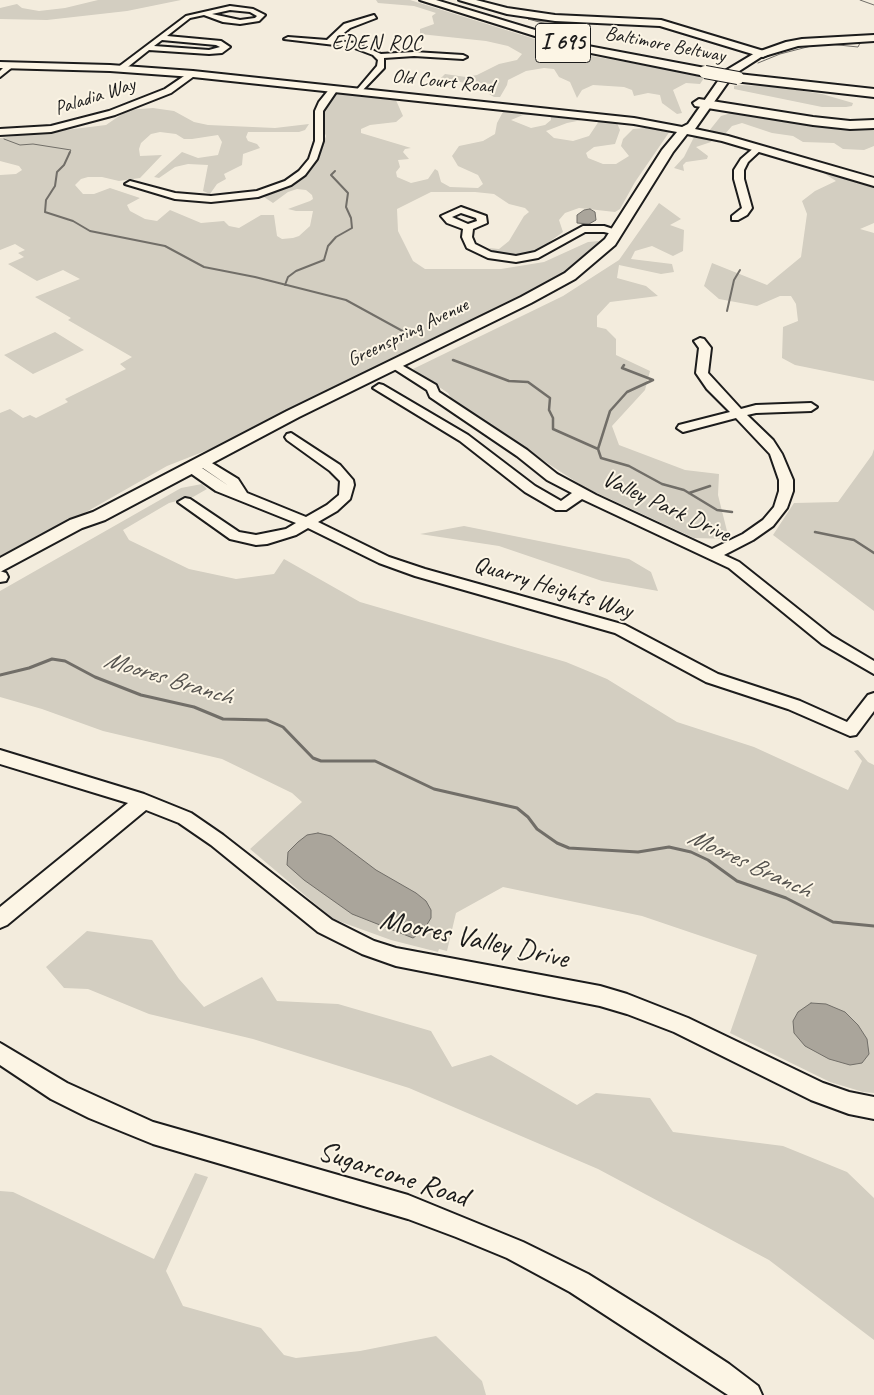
<!DOCTYPE html>
<style>
body{margin:0}
canvas{display:block;background:#f3ecdd}
</style>
<canvas width="874" height="1395"></canvas>
<script>
const g = document.querySelector('canvas').getContext('2d');
g.lineJoin = 'round';
function paint(path, color) { g.fillStyle = color; g.fill(path, 'evenodd'); }
const toPath = rows => new Path2D(rows.map(r => 'M' + r).join(''));
function stroke(path, color, width, dash) { g.strokeStyle = color; g.lineWidth = width; g.lineCap = dash ? 'butt' : 'round'; g.setLineDash(dash || []); g.stroke(path); }
function drawText(font, color, halo, rows, align = 'center') {
  g.font = font + ' Caveat,sans-serif'; g.lineWidth = 4; g.setLineDash([]); g.textBaseline = 'middle'; g.strokeStyle = halo; g.fillStyle = color; for (const [text, x, y, turn = 0] of rows) {
    g.save(); g.translate(x, y); g.rotate((+turn || 0) * Math.PI / 180); g.textAlign = isNaN(turn) ? turn : align; if (halo) g.strokeText(text, 0, 0); g.fillText(text, 0, 0); g.restore();
  }
}
paint(toPath([
 [98,0,181,0,127,11,47,20,0,19,0,8,17,4,22,8,39,11,65,8],
 [376,0,410,0,586,55,693,74,704,78,700,84,686,83,673,90,682,113,677,114,662,103,660,95,648,93,634,96,632,90,624,87,593,85,582,90,577,98,570,82,559,77,554,69,544,68,526,71,508,80,507,85,500,97,494,97,489,94,495,93,498,84,465,83,441,78,445,74,466,77,477,75,499,64,517,60,522,54,508,46,486,41,420,34,420,29,434,24,432,16,436,13,414,6,378,3],
 [739,85,778,87,822,94,853,103,852,106,846,107,822,107,734,89,734,86],
 [341,92,395,98,403,116,396,122,370,125,361,129,361,133,411,148,405,149,403,152,409,159,398,160,400,167,396,172,397,177,411,183,428,179,435,169,438,171,441,182,450,187,478,188,483,184,478,175,458,166,452,156,459,146,483,141,495,134,497,123,504,110,546,113,539,115,523,115,511,120,531,128,545,125,551,120,551,115,587,119,567,123,546,131,554,138,573,141,589,136,599,121,607,120,617,123,620,130,615,144,594,147,586,153,588,158,603,164,616,164,629,156,621,146,623,139,633,129,657,127,670,131,635,182,620,209,615,212,579,208,565,213,559,220,563,232,534,253,507,256,498,255,489,248,499,249,509,241,524,216,529,212,525,208,509,204,494,194,475,192,431,192,397,209,398,231,413,261,425,269,501,269,544,262,588,242,599,241,579,263,561,276,223,444,167,466,44,536,42,533,0,556,0,413,10,409,23,418,30,415,36,418,68,402,65,399,126,369,120,364,132,357,68,320,71,318,35,297,80,279,63,270,37,281,8,264,24,257,18,253,25,250,15,244,0,250,0,175,16,174,22,170,19,166,0,161,0,138,106,125,128,110,153,108,174,111,194,122,208,125,275,128,309,124,305,130,299,132,248,132,246,137,248,141,257,144,260,148,243,154,242,165,224,174,226,179,217,184,210,194,203,191,208,165,188,164,175,167,159,178,154,177,182,152,198,158,218,155,222,142,218,135,192,139,184,139,176,134,160,132,151,134,141,143,139,149,140,156,162,155,140,178,119,181,102,177,88,177,81,179,75,185,83,194,94,194,110,188,140,198,127,205,130,211,145,219,157,221,170,210,201,223,224,221,229,226,239,228,261,215,274,215,277,236,282,239,293,238,299,236,310,226,313,211,296,211,288,209,310,201,313,199,312,195,306,190,297,189,288,192,273,203,264,197,299,180,310,170,320,153,326,136,320,121,322,111,334,93],
 [731,113,823,125,874,126,874,146,864,150,843,149,834,143,803,142,793,136,772,133,742,123,732,126,725,134,709,131,721,116],
 [700,136,713,139,711,142,696,147,708,156,707,159,686,162,683,165,684,171,674,168,684,157,694,137],
 [823,170,874,187,874,223,860,229,874,233,874,381,795,365,782,358,783,327,798,321,796,304,791,296,780,296,757,306,719,299,704,286,712,263,767,285,801,257,807,214,802,201,815,191,836,181,822,172],
 [659,203,681,219,670,225,684,230,683,251,673,256,652,246,635,251,631,259,672,264,674,272,661,274,619,265,617,278,646,286,658,296,610,302,597,316,597,327,606,329,616,339,616,355,650,371,645,390,612,426,619,445,685,470,719,474,718,495,729,539,694,538,584,487,495,429,452,400,448,393,413,369,563,296,619,260],
 [55,332,84,350,33,374,4,355],
 [874,449,874,611,773,535,794,503,838,502,872,455],
 [202,484,207,489,193,497,169,503,123,530,129,540,189,569,236,579,274,574,284,559,360,602,566,662,607,679,677,722,754,747,848,790,862,761,854,751,858,750,868,762,874,765,874,1093,863,1092,830,1082,730,1033,757,955,642,916,503,887,456,913,447,951,439,949,438,952,391,940,333,919,250,849,302,802,292,793,222,759,103,731,42,709,0,697,0,591,181,488],
 [464,526,629,559,651,572,658,591,602,581,499,546,420,534],
 [87,931,152,940,179,979,204,1007,262,977,277,1001,338,1004,431,1031,452,1067,491,1055,577,1105,596,1093,650,1098,673,1132,783,1146,847,1172,874,1198,874,1340,769,1260,598,1169,409,1088,253,1039,149,1014,88,989,64,988,46,967],
 [195,1173,208,1177,166,1271,183,1306,261,1328,284,1355,296,1358,360,1351,436,1336,482,1381,486,1395,0,1395,0,1191,13,1192,154,1259]
]), '#d3cec1');
const water = toPath([
 [531,18,580,23,588,27,590,31,585,33,573,31,528,19,531,18],
 [590,209,595,212,596,220,589,224,577,223,577,215,584,210,590,209],
 [318,833,331,836,376,870,416,893,426,901,431,910,431,918,423,931,413,938,352,914,304,880,287,865,288,852,298,842,307,835,318,833],
 [811,1003,826,1004,845,1012,858,1025,867,1039,869,1054,862,1063,850,1065,829,1059,805,1046,794,1033,793,1021,798,1012,811,1003]
]);
paint(water, '#aaa59b');
stroke(water, '#716e68', 1);
stroke(toPath([
 [860,0,874,5],
 [758,63,780,54,811,46,829,44,858,47,860,43,866,41],
 [4,139,20,145,33,144,71,150,69,153]
]), '#716e68', 1);
stroke(toPath([
 [70,152,64,165,57,172,55,186,46,200,45,212,73,221,90,231,165,246,204,267,255,277,346,300,408,334],
 [285,285,288,277,296,271,324,260,328,246,336,237,352,228,351,218,346,207,348,193,331,175,335,171],
 [727,311,734,280,740,270]
]), '#716e68', 2);
stroke(toPath([
 [453,360,509,381,528,382,550,398,549,410,553,418,553,429,598,449,601,458,629,466,662,484,684,490,717,510,732,512],
 [598,449,610,411,627,392,653,380,622,368,624,365],
 [689,493,710,486],
 [815,532,854,540,874,553]
]), '#716e68', 2.5);
stroke(toPath([
 [0,675,29,668,52,659,65,661,95,677,141,695,194,707,223,719,267,720,283,727,313,758,321,761,375,761,434,789,517,808,528,817,537,829,557,843,569,848,638,852,669,847,691,852,708,860,737,881,786,898,833,922,874,926]
]), '#716e68', 3);
const minor = toPath([
 [230,6,253,9,265,15,259,21,240,24,223,22,204,15,190,18,167,36,221,41,230,47,222,53,209,54,149,50,124,70,117,68,186,16,230,6],
 [230,10,250,12,257,16,255,18,240,20,212,14,230,10],
 [162,40,216,45,220,47,209,50,154,46,162,40],
 [374,15,376,18,350,28,334,41,356,43,381,54,414,52,463,55,467,57,463,59,414,56,384,58,384,68,359,94,355,92,377,66,378,60,373,55,352,47,284,39,288,37,327,40,344,24,374,15],
 [8,63,15,65,0,77,0,71,8,63],
 [190,72,197,74,171,93,115,115,51,132,0,135,0,129,51,126,109,111,165,89,190,72],
 [331,87,338,89,323,111,323,141,317,159,305,175,291,185,258,197,211,202,175,199,125,184,130,181,175,193,211,196,257,191,285,181,299,171,309,159,315,141,315,111,319,102,331,87],
 [756,146,763,148,748,162,744,170,744,179,752,208,747,215,738,220,732,220,732,216,742,208,734,179,734,170,741,159,756,146],
 [461,207,486,216,487,223,473,229,472,237,475,244,491,252,516,256,535,252,583,226,604,226,622,232,617,235,604,232,585,232,538,258,516,262,488,258,467,248,462,237,463,229,447,223,441,216,461,207],
 [461,213,476,218,477,221,468,224,452,217,461,213],
 [700,338,704,339,711,348,708,373,741,409,756,405,811,403,817,407,811,411,756,413,747,415,773,440,782,454,793,480,793,491,787,508,773,526,753,540,724,555,739,562,832,636,874,661,874,674,822,644,729,568,582,499,566,510,556,510,525,492,460,441,373,388,379,384,383,385,468,435,535,486,561,501,572,493,547,480,517,456,430,397,427,390,388,365,394,361,398,363,436,385,439,392,527,450,557,474,596,495,712,549,743,534,763,520,774,507,779,491,779,480,770,454,736,418,683,432,677,428,679,425,730,412,707,389,696,373,699,348,694,341,700,338],
 [291,433,340,465,353,480,354,485,350,499,337,511,318,522,389,557,425,569,625,625,718,674,800,701,847,722,868,695,874,693,874,711,856,735,850,736,788,709,706,682,615,633,415,576,379,563,308,528,296,535,267,544,256,545,230,539,178,502,185,498,190,499,239,532,256,535,286,529,296,523,216,491,186,470,184,467,186,464,196,464,229,486,197,464,195,461,202,457,238,479,247,493,306,517,327,505,339,495,340,481,330,471,287,440,285,437,287,434,291,433],
 [0,571,6,573,8,577,6,581,0,582,0,571],
 [0,750,144,794,191,813,223,835,332,920,374,941,396,948,600,986,627,994,688,1018,823,1083,849,1092,874,1097,874,1119,849,1114,811,1100,674,1032,627,1014,600,1006,396,966,362,954,318,932,211,845,179,823,146,810,7,925,0,928,0,907,128,803,0,764,0,750],
 [0,1043,67,1083,153,1122,408,1195,523,1242,588,1274,654,1315,729,1364,758,1386,762,1395,728,1395,570,1292,507,1258,456,1237,408,1219,153,1144,89,1118,51,1099,0,1065,0,1043]
]);
const major = toPath([
 [874,35,874,41,798,46,761,57,733,75,695,129,728,136,874,178,874,186,722,141,687,134,673,152,615,245,575,279,531,303,299,417,105,520,82,528,0,572,0,558,70,520,93,512,287,411,521,297,565,273,605,239,662,150,677,132,634,124,193,77,110,71,0,68,0,62,110,65,193,71,634,118,682,127,688,124,725,71,755,53,786,42,802,39,874,35]
]);
const highway = toPath([
 [420,0,436,0,588,46,705,68,711,72,705,76,586,52,420,0],
 [459,0,476,0,507,8,555,15,661,20,767,52,769,54,763,57,759,56,660,26,555,21,507,14,459,0],
 [738,74,874,89,874,97,734,81,732,78,734,75,738,74],
 [699,99,813,117,850,121,874,120,874,128,850,129,813,125,695,106,693,103,699,99]
]);
stroke(minor, '#1c1c1c', 4);
stroke(major, '#1c1c1c', 4);
stroke(highway, '#1c1c1c', 4);
paint(minor, '#fcf5e5');
paint(major, '#fcf5e5');
paint(highway, '#fcf5e5');
const highwayBridge = toPath([
 [705,72,738,78]
]);
stroke(highwayBridge, '#1c1c1c', 14, []);
stroke(highwayBridge, '#fcf5e5', 12);
drawText('20px', '#1c1c1c', '#fcf5e5', [
 ["Baltimore Beltway",665,45,11],
 ["Old Court Road",443,82,6],
 ["Paladia Way",95,97,-18],
 ["Greenspring Avenue",408,333,-26]
]);
g.letterSpacing = '1px';
drawText('21px', '#1c1c1c', '#fcf5e5', [
 ["EDEN ROC",377,43]
]);
g.letterSpacing = '0px';
for (const [x, y, w] of [
 [563,43,55]
]) { const box = new Path2D(); box.roundRect(x - w / 2, y - 19.5, w, 39, 4); g.fillStyle = '#fcf5e5'; g.fill(box); stroke(box, '#1c1c1c', 1); }
drawText('bold 22px', '#1c1c1c', null, [
 ["I 695",563,43]
]);
drawText('24px', '#1c1c1c', '#fcf5e5', [
 ["Valley Park Drive",666,507,25],
 ["Quarry Heights Way",553,588,17]
]);
drawText('italic 25px', '#55534f', '#fcf5e5', [
 ["Moores Branch",168,679,17],
 ["Moores Branch",749,864,25]
]);
drawText('29px', '#1c1c1c', '#fcf5e5', [
 ["Moores Valley Drive",474,940,12],
 ["Sugarcone Road",393,1175,18]
]);
</script>
